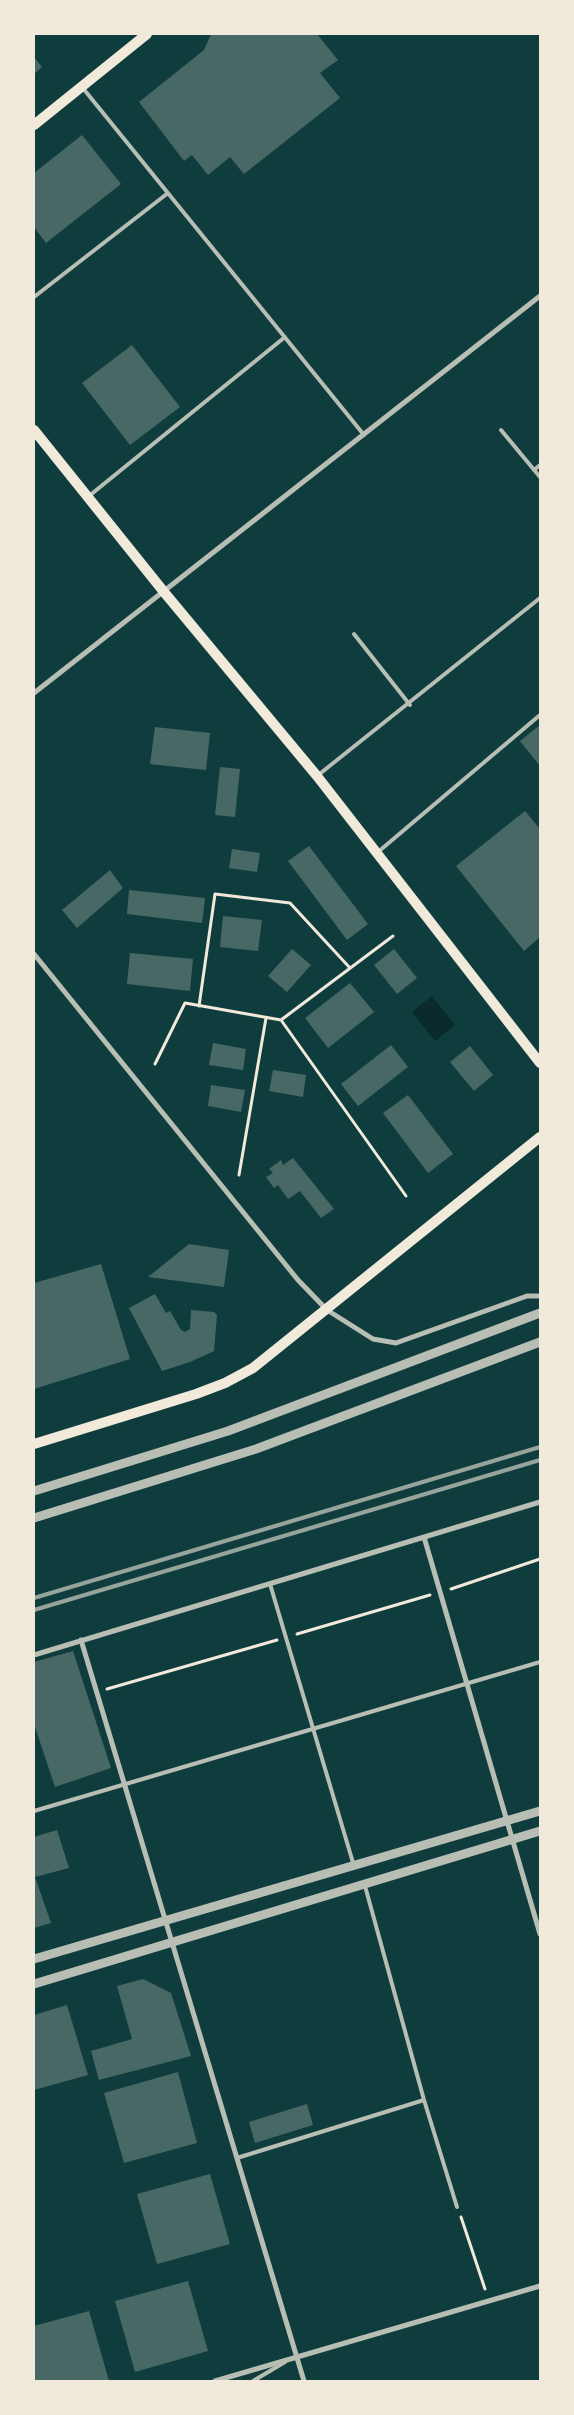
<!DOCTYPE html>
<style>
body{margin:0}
#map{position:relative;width:574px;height:2415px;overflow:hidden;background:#0f3d3e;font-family:"Space Grotesk",sans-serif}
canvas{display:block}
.frame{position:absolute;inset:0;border:35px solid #f1e9da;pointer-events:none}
</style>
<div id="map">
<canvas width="574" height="2415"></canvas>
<div class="frame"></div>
</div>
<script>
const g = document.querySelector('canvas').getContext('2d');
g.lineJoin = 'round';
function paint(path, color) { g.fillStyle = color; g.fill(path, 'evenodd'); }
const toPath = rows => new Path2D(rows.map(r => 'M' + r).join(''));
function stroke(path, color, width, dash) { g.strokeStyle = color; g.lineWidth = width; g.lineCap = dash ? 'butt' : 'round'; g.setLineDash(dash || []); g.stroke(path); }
paint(toPath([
 [432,996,455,1025,435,1041,412,1012]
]), '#0a2a2b');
paint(toPath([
 [211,34,317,34,338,60,320,73,340,98,244,174,230,157,208,175,192,155,184,161,139,102,204,50],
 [34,57,42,67,34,74],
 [82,135,121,184,46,243,34,227,34,173],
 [132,345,180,407,130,445,82,383],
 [540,725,540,766,520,741],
 [155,727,210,733,206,770,150,764],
 [220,767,240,769,235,817,215,815],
 [525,811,540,829,540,937,524,951,456,866],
 [309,846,368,924,347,940,288,861],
 [232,849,260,853,257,872,229,868],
 [110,870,123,888,77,928,62,910],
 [129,890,205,898,202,923,127,914],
 [223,916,262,920,258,951,220,947],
 [292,949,311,965,287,992,268,976],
 [394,949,417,978,397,994,374,965],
 [130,953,193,959,190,991,127,984],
 [350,983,374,1012,328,1048,305,1018],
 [213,1043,246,1049,243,1070,209,1065],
 [391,1045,408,1067,358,1106,341,1084],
 [470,1046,493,1075,474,1091,450,1062],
 [273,1070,306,1075,303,1097,269,1091],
 [211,1085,245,1090,241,1112,208,1106],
 [408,1095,453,1154,428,1173,383,1113],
 [293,1158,334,1209,321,1218,300,1191,288,1199,278,1185,274,1188,266,1177,273,1173,269,1169,281,1160,283,1165],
 [189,1244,229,1250,224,1287,148,1277],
 [101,1264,130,1359,34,1389,34,1283],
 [155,1294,166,1313,170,1311,181,1330,185,1332,190,1329,191,1310,214,1312,217,1315,214,1351,190,1362,162,1371,129,1308],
 [73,1651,111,1768,55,1787,34,1724,34,1662],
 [57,1830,69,1868,35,1877,51,1923,34,1928,34,1837],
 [143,1979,171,1993,191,2056,99,2080,91,2051,132,2039,117,1986],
 [67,2005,88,2075,34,2090,34,2015],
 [178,2072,197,2143,124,2163,104,2093],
 [307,2104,313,2125,255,2143,249,2122],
 [210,2174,230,2244,157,2264,137,2194],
 [188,2281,208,2351,135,2372,115,2301],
 [89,2311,109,2381,34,2381,34,2326]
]), '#486865');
stroke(toPath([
 [199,1006,215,894,290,903,350,968],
 [281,1020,393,936],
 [155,1064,185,1003,281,1020,406,1196],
 [239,1175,266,1018],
 [451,1589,540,1559],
 [297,1634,430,1595],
 [107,1689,277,1640],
 [461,2217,485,2289]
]), '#f1e9da', 3);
stroke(toPath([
 [82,87,364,435],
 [34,297,168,193],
 [501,430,540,477],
 [534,470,540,465],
 [89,496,285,337],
 [354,634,410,705],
 [317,776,540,598],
 [378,852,540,715],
 [270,1584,354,1866],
 [34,1811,540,1662],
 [365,1886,424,2100,457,2207],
 [237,2158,424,2100],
 [253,2381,285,2362]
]), '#b8beb3', 4);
stroke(toPath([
 [34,693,540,296],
 [34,954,298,1280,327,1310,373,1339,396,1343,527,1296,540,1296],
 [424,1537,540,1934],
 [81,1640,304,2381],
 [34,1655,540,1502],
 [215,2381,540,2286]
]), '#b8beb3', 5);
stroke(toPath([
 [34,1491,228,1431,540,1313],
 [34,1518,256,1449,540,1342],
 [34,1959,540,1811],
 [34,1984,540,1831]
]), '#b8beb3', 9);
stroke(toPath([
 [34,125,147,34],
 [34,430,164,592,317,776,540,1063],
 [34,1444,196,1394,225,1383,253,1368,540,1137]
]), '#f1e9da', 10);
stroke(toPath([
 [34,1598,540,1447],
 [34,1610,540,1460]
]), '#97a49c', 4);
</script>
